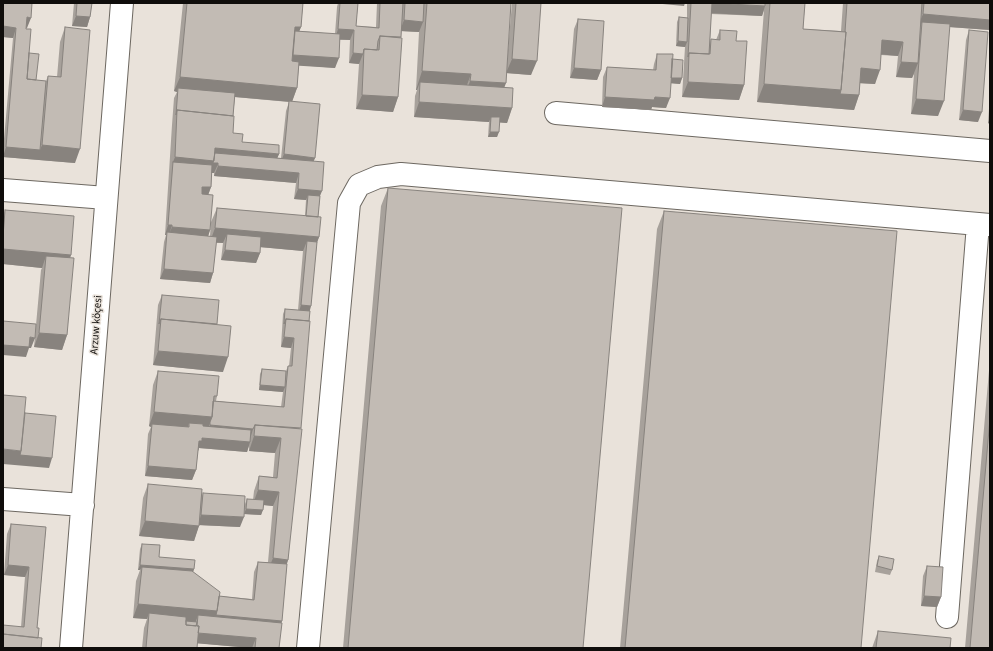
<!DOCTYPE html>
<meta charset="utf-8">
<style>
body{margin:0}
#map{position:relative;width:993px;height:651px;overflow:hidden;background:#e9e2da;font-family:"Source Sans 3",sans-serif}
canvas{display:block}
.frame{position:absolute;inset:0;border:4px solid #0f0d0b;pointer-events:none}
</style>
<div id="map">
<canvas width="993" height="651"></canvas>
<div class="frame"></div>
</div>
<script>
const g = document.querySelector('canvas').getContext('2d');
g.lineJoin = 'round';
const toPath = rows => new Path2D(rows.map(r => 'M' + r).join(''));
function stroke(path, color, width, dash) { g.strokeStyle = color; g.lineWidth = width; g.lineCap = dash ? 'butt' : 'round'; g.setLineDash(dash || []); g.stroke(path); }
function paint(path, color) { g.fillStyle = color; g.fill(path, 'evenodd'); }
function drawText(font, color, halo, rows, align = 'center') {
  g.font = font + ' "Source Sans 3",sans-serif'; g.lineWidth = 3; g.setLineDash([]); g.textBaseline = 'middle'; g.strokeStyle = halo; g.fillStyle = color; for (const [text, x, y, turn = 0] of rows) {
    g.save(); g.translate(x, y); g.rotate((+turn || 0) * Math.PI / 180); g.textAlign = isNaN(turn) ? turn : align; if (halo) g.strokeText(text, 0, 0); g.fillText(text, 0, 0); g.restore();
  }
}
const minor = toPath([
 [556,113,990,151],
 [3,190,106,198],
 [3,499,83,505],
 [947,617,978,224],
 [71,648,122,3],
 [308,648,349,203,359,185,378,177,401,174,990,225]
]);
stroke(minor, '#6d6861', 24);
stroke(minor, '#fff', 22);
paint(toPath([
 [3,3,27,28,26,28,29,53,36,80,46,81,48,76,57,77,60,42,65,27,75,163,3,157,3,150,13,38,3,37],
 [74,3,92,3,90,17,87,27,72,26],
 [183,3,303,3,301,27,299,31,335,34,337,7,338,3,358,3,356,26,376,27,377,3,511,3,504,87,512,108,507,123,500,122,497,137,488,137,489,122,414,117,415,96,417,90,416,90,419,32,401,31,398,97,393,112,356,109,359,64,349,63,350,40,340,40,335,68,299,65,297,88,292,101,315,158,313,161,320,196,318,217,319,237,317,242,310,311,288,560,287,564,279,648,248,648,197,643,197,648,142,648,144,628,147,619,133,618,136,581,140,570,138,570,140,549,142,544,159,557,194,569,193,572,219,596,252,599,254,572,258,562,268,562,273,506,264,505,261,515,244,514,245,504,247,499,253,500,254,491,259,476,273,477,275,453,249,451,249,446,247,452,199,448,198,451,196,470,192,480,145,476,148,434,151,427,149,426,153,385,158,371,217,396,216,401,281,407,283,392,259,390,260,374,262,369,286,371,288,366,289,366,291,348,281,347,283,314,285,309,298,310,303,251,260,247,260,253,256,263,221,260,223,243,216,243,213,273,210,283,160,279,164,242,166,235,165,235,169,172,172,125,174,98,177,92,174,91],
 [235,97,289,102,286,111,281,158,277,158,279,154,242,142,233,133,233,116],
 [212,173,214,173,214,176,296,183,294,199,306,200,305,216,217,208,211,222,210,236,208,236,210,230,208,195,211,187],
 [512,3,541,3,531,75,506,73],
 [687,3,805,3,803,29,841,31,843,3,990,3,990,30,949,27,938,116,911,114,914,74,912,78,896,77,898,56,881,55,875,84,860,83,859,95,854,110,757,102,764,10,762,16,711,14,710,44,711,39,716,40,720,30,736,41,744,85,739,100,682,97,685,47,676,46,677,22,679,17,687,18],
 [578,19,601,70,597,80,570,78,574,29],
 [969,30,978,122,959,120,966,40],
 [657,54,672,59,682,78,680,84,671,83,666,108,652,107,651,110,602,107,603,77,607,67,653,70,654,64],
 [990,94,990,124,988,123],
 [388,188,583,648,343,648,381,206],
 [5,210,71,255,70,258,67,335,62,350,34,347,41,270,42,268,3,264,3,216],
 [664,211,861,648,620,648,657,229],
 [162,295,217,324,223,372,153,365,158,305],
 [990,359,990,648,965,648],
 [148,484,202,496,203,493,240,527,199,525,194,541,139,536,143,498],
 [11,524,46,527,37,628,38,638,21,627,25,577,4,575,7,534],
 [879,556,892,570,890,575,875,572,877,561],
 [927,566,941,597,937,607,921,606,923,576],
 [878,631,950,648,872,648]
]), '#a7a19b');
paint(toPath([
 [652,3,685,3,684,6],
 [712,3,765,6,762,16,708,13],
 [923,14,990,20,990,30,922,25,922,22,921,25,919,24],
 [76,16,90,17,87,27,72,26],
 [27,17,31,18,27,28,23,27],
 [404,20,423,22,419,32,400,31],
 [3,26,16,28,13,38,3,37],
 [295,27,301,27,295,42,293,41],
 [338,29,354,30,350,40,335,39],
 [882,40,903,42,898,56,877,54],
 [678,41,687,42,685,47,676,46],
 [353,53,363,54,359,64,349,63],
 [292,55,339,58,335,68,288,65],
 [512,59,537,61,531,75,506,73],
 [901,62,918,63,912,78,896,77],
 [574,68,601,70,597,80,570,78],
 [861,68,880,70,875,84,856,83],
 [422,71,471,74,464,93,420,82,417,90,416,90],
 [180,77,297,88,292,102,178,92,178,88,177,92,174,91],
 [670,78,682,78,680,84,668,83],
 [470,81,506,83,499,102,464,99],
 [688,82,744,85,739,100,682,97],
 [764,84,841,90,859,95,854,110,757,102],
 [362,95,398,97,393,112,356,109],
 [605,97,655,97,670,98,666,108,652,107,651,110,602,107],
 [916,99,944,101,938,116,911,114],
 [419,102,512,108,507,123,490,122,491,117,489,122,414,117],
 [963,110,982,112,978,122,959,120],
 [990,117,990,124,988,123],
 [490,132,499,132,497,137,488,137],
 [42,145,80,149,75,163,3,157,6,147,40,150],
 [215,148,279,154,273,169,218,164,214,173,210,173,173,162,175,157],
 [284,154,315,158,311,168,280,164],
 [218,166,299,173,296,183,214,176],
 [202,187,211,187,207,198,199,197],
 [298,189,322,191,318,201,308,195,306,200,294,199],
 [168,225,172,225,169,235,167,232,166,235,165,235],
 [172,227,210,230,207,240,168,237],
 [215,228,319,237,314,252,307,241,303,251,226,244,227,234,223,243,210,242],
 [3,249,71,255,65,270,46,256,42,268,3,264],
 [225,250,260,253,256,263,221,260],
 [164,269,213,273,210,283,160,279],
 [301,305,311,306,308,316,298,315],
 [39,333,67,335,62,350,34,347],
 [30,337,35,338,31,348,29,348,26,357,3,355,3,345],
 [284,337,294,338,291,348,281,347],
 [158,351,228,357,223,372,153,365],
 [260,385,285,387,283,392,259,390],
 [154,412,212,417,207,432,189,427,189,423,187,430,152,424,151,427,149,426],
 [210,425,253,429,250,439,206,435],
 [254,436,281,438,275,453,249,451],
 [202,438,250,442,247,452,199,448,198,451,195,451,199,441],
 [3,449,21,451,52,458,49,468,3,464],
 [148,466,196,470,192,480,145,476],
 [258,490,279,492,273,506,253,504],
 [246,509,263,510,261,515,244,514],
 [201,515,244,517,240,527,198,525],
 [145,521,199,526,194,541,139,536],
 [273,558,288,560,283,574,267,573],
 [8,565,29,567,25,577,4,575],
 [140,565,194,569,192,575,142,567,140,570,138,570],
 [924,596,941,597,937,607,921,606],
 [138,604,217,611,282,621,278,631,198,615,195,624,149,613,147,619,133,618],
 [197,633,256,638,252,648,193,643]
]), '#88837e');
const building = toPath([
 [3,3,32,3,31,18,27,17,26,29,31,29,27,79,46,81,40,150,6,147,16,28,3,26,3,3],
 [77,3,92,3,90,17,76,16,77,3],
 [187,3,303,3,301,27,295,27,292,61,299,62,297,88,180,77,187,3],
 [340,3,358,3,356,26,379,28,380,3,403,3,401,37,380,36,378,41,377,50,364,49,363,54,353,53,354,30,338,29,340,3],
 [405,3,424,3,423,22,404,20,405,3],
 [427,3,511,3,506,83,470,81,471,74,422,71,427,3],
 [516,3,541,3,537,61,512,59,516,3],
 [691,3,765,3,765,6,712,3,709,54,689,53,688,57,691,3],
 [770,3,805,3,803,29,846,32,841,90,764,84,770,3],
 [847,3,922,3,918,63,901,62,903,42,882,40,880,70,861,68,859,95,840,94,841,90,846,32,845,32,847,3],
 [924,3,990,3,990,20,923,14,924,3],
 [679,17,688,18,687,42,678,41,679,17],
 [578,19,604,21,601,70,574,68,578,19],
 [922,22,950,24,944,101,916,99,922,22],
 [65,27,90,30,80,149,42,145,48,76,61,77,65,27],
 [720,30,737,31,736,41,747,41,744,85,688,82,689,53,710,54,711,39,720,40,720,30],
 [969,30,988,32,982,112,963,110,969,30],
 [295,31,340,34,339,58,293,55,295,31],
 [380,36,402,38,398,97,362,95,364,49,379,50,380,36],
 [29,53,39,54,36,80,27,79,29,53],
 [657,54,673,54,670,98,655,97,654,100,605,97,607,67,656,70,657,54],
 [672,59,683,60,682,78,671,78,672,59],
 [420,82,513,88,512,108,419,102,420,82],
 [178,88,235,93,233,116,177,110,176,115,178,88],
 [289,101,320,104,315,158,284,154,289,101],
 [177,110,234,116,233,133,243,134,242,142,279,145,279,154,215,148,214,161,175,157,177,110],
 [491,117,500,117,499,132,490,132,491,117],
 [215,153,324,162,322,191,298,189,299,173,218,166,218,163,213,163,215,153],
 [173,162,212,165,211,187,202,187,202,194,213,195,210,230,172,227,172,225,168,225,173,162],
 [388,188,622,208,583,648,348,648,388,188],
 [308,195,320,196,318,217,306,216,308,195],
 [217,208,321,217,319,237,215,228,217,208],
 [5,210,74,216,71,255,3,249,3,237,5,210],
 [664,211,897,231,861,648,625,648,664,211],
 [167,232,217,237,213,273,164,269,167,232],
 [227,234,261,237,260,253,225,250,227,234],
 [307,241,317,242,311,306,301,305,307,241],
 [46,256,74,258,67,335,39,333,46,256],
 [162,295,219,300,217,324,161,319,159,324,162,295],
 [285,309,310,311,309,321,286,319,284,324,285,309],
 [161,319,231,326,228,357,158,351,161,319],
 [286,319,310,321,301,428,255,425,253,429,210,425,210,422,212,417,213,401,284,407,288,366,292,366,294,338,284,337,286,319],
 [3,321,36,324,35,338,30,337,29,347,3,345,3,321],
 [262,369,286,371,285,387,260,385,262,369],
 [158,371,219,376,217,396,214,396,212,417,154,412,158,371],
 [3,395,26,397,21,451,3,449,3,395],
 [25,413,56,416,52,458,20,455,21,451,25,413],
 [990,418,990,648,970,648,990,418],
 [189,423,203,424,203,426,251,430,250,442,202,438,202,441,199,441,196,470,148,466,152,424,189,427,189,423],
 [255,425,302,429,288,560,273,558,279,492,258,490,259,476,277,478,281,438,254,436,255,425],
 [148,484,202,489,199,526,145,521,148,484],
 [203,493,245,496,244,517,201,515,203,493],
 [247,499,264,500,263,510,246,509,247,499],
 [11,524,46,527,37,628,39,628,38,638,3,634,3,625,24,627,29,567,8,565,11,524],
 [142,544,160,545,159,557,195,560,194,569,140,565,142,544],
 [879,556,894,559,892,570,877,566,879,556],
 [258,562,287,564,282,621,216,615,217,611,219,596,254,600,258,562],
 [927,566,943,567,941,597,924,596,927,566],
 [142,567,192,571,220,592,217,611,138,604,142,567],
 [149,613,186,617,186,625,199,626,197,648,146,648,149,613],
 [198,615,282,623,279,648,255,648,256,638,198,633,199,626,197,626,198,615],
 [186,621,197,622,196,626,186,625,186,621],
 [878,631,951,638,950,648,876,648,878,631],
 [3,634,42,638,41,648,3,648,3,634]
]);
paint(building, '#c2bbb4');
stroke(building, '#88837e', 1);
drawText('11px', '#0f0d0b', '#e9e2da', [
 ["Arzuw köçesi",97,325,-86]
]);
</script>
